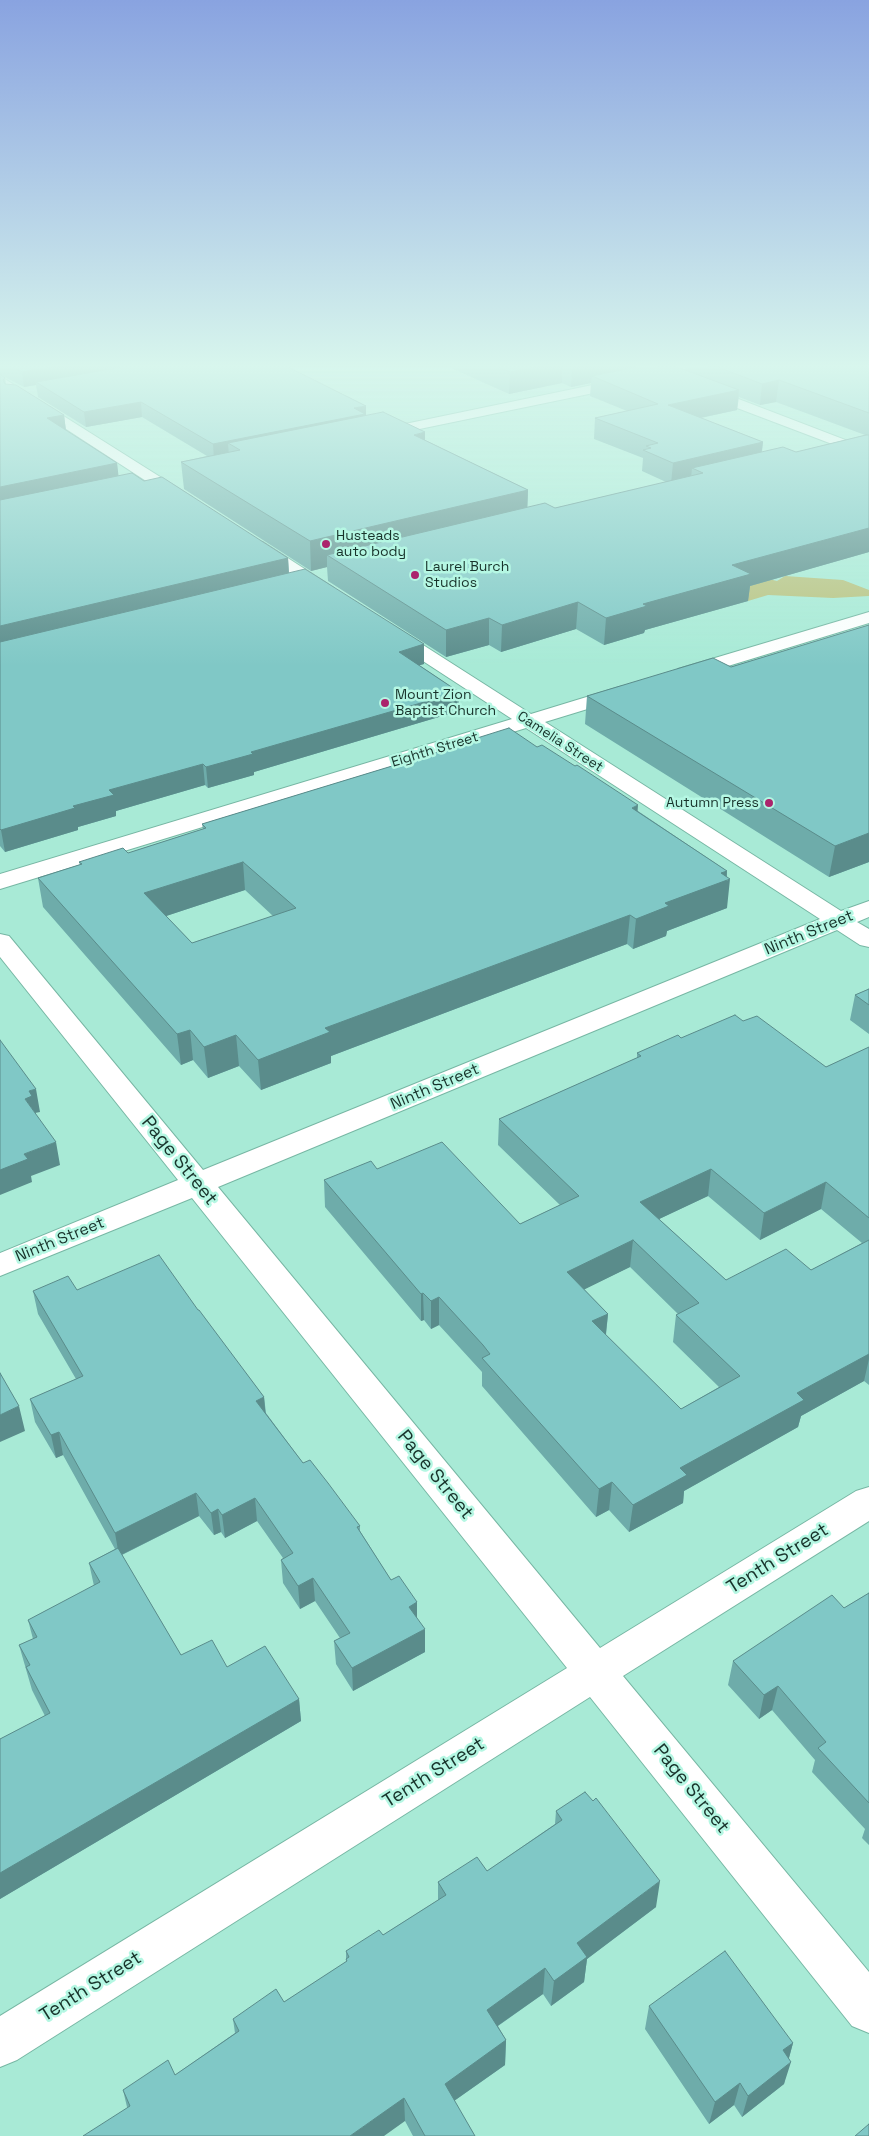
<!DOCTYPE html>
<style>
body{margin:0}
canvas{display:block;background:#a8ead6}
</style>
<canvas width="869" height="2136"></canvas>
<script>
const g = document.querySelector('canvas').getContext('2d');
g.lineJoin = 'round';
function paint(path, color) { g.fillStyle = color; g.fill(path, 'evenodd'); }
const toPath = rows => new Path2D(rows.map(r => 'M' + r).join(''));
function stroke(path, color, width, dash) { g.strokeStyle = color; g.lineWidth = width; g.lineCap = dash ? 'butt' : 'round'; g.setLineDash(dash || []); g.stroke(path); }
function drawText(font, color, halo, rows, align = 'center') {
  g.font = font + ' "Space Grotesk",sans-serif'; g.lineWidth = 5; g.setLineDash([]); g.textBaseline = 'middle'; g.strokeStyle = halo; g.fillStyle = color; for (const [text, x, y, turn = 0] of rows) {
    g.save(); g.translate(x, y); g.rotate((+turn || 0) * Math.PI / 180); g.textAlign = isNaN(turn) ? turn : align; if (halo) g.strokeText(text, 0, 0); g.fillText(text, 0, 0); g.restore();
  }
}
paint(toPath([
 [732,570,777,581,785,576,843,580,869,590,869,596,833,598,768,595,748,601,731,592]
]), '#b9c17d');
const minor = toPath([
 [679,367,706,367,700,371,376,438,371,437,369,434,371,431,376,430,679,367],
 [0,376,192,497,194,500,192,503,180,503,0,386,0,376],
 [257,541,263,542,334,588,337,592,334,596,328,597,322,596,251,550,249,546,251,542,257,541],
 [869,612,869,623,692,677,685,679,678,677,675,673,678,669,869,612],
 [392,627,398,629,531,714,616,688,623,686,630,688,633,692,630,696,545,722,841,911,869,901,869,917,857,922,869,929,869,947,860,945,837,930,218,1187,600,1648,856,1491,869,1487,869,1521,623,1676,869,1972,869,2033,852,2026,590,1697,17,2060,0,2067,0,2016,567,1668,192,1198,0,1276,0,1253,178,1180,0,957,0,934,9,936,203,1170,820,919,526,728,0,889,0,874,512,719,386,637,383,633,386,629,392,627]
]);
const major = toPath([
 [636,367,655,367,869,449,869,458,637,370,636,367]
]);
stroke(minor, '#77b7a4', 2);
stroke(major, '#77b7a4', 2);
paint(minor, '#fff');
paint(major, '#fff');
paint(toPath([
 [0,367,288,367,366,415,425,440,528,490,527,508,555,508,666,482,642,471,643,458,594,439,595,418,627,411,590,396,591,383,571,387,562,383,509,394,449,367,677,367,685,370,685,367,869,367,869,552,750,586,748,601,645,630,644,633,604,645,576,629,501,652,489,645,446,657,328,581,327,567,311,571,184,489,181,462,207,456,142,417,86,427,38,397,36,385,24,387,1,375,5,378,6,384,64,415,66,431,117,463,118,476,144,481,288,558,289,573,424,644,424,664,419,665,459,692,459,711,254,772,254,775,208,788,205,785,116,811,116,816,78,827,78,830,5,852,0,846],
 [739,397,760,405,776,402,865,435,796,452,762,452,763,442,701,418,737,410],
 [869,625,869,862,829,877,585,724,587,696,731,667],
 [474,739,537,747,638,811,727,871,727,908,667,931,666,936,633,949,627,944,331,1056,331,1063,261,1090,239,1066,208,1078,193,1060,181,1065,43,907,38,878,80,865,79,862,128,853,203,829,202,824,474,741],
 [245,890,273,916,192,943,166,916],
 [869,989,869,1034,850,1020,855,995],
 [743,1021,826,1067,869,1047,869,1385,864,1381,801,1416,798,1427,684,1491,683,1503,629,1532,609,1510,596,1517,482,1386,482,1372,439,1325,431,1329,424,1320,421,1321,325,1207,324,1180,377,1169,520,1224,560,1205,498,1145,499,1119,637,1058,637,1053,681,1038],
 [708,1196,760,1240,821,1209,862,1243,811,1270,726,1280,659,1219],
 [630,1267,678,1314,676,1315,673,1342,719,1387,681,1409,606,1335,608,1314,584,1289],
 [77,1290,198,1310,264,1397,266,1413,303,1463,360,1526,360,1531,391,1580,417,1602,417,1619,425,1652,353,1691,336,1664,334,1641,340,1638,315,1601,300,1609,283,1583,281,1560,283,1558,257,1521,225,1538,221,1532,214,1535,199,1516,122,1555,181,1655,227,1667,299,1699,301,1721,0,1899,0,1739,45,1716,32,1690,19,1645,33,1639,28,1620,94,1586,89,1563,115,1549,63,1455,56,1458,35,1422,30,1399,76,1379,38,1314,33,1291],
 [869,1593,869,1845,862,1838,865,1829,812,1772,815,1760,772,1710,759,1719,728,1685,733,1661,844,1608],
 [556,1811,656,1907,587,1959,584,1982,551,2006,543,1994,498,2026,506,2040,505,2065,454,2101,475,2136,413,2136,405,2121,127,2107,123,2090,175,2075,235,2033,233,2019,284,2002,346,1962,346,1951,383,1935,438,1900,438,1882,487,1871,555,1824],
 [649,2006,793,2043,789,2058,784,2084,742,2117,734,2105,709,2124,645,2029]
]), '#6eacaa');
paint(toPath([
 [51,367,138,367,36,382,36,385,24,387,22,372],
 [536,367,562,367,562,383,509,394,510,372],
 [572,367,640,367,592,376,591,383,571,387],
 [779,380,776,402,760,405,762,384],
 [739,390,737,410,666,425,668,405],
 [141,402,142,417,86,427,84,412],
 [366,406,366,421,228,443,229,457,214,460,213,444,354,408],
 [64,415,66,431,47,418],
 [425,432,425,459,414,435],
 [763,442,760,462,703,473,692,468,691,479,671,484,673,463],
 [117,463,119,480,0,504,0,487],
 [528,490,527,519,327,555,327,567,311,571,310,541],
 [869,528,869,552,750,586,748,601,645,630,644,633,604,645,606,618,643,604,732,565],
 [288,558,289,576,0,646,0,626],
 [578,602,576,629,501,652,502,625],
 [489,618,489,645,446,657,446,630],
 [424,644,424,664,399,671,399,652],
 [459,692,459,711,254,772,254,775,208,788,206,767,251,752],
 [203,764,205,785,116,811,116,816,78,827,78,830,5,852,1,830,73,806,109,790],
 [638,805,636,833,632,808],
 [869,833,869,862,829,877,835,846],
 [243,862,245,890,148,922,144,893],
 [727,871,726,881,730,879,727,908,667,931,666,936,633,949,636,919,721,873],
 [630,915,627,944,331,1056,331,1063,261,1090,258,1060,325,1028],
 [190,1030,193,1060,181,1065,177,1034],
 [236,1035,239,1066,208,1078,204,1047],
 [36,1089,40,1112,35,1113,25,1099,29,1091],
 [56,1142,60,1165,31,1176,32,1182,0,1195,0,1170,24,1154],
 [711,1169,708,1196,638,1229,640,1202],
 [826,1182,821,1209,760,1240,764,1213],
 [633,1240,630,1267,565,1299,567,1272],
 [423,1293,424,1320,421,1321,421,1294],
 [439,1297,439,1325,431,1329,431,1301],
 [608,1314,605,1341,592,1321],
 [869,1354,869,1359,864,1381,801,1416,798,1427,684,1491,683,1503,629,1532,633,1505,680,1468,797,1393],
 [264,1397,266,1420,256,1401],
 [19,1406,25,1431,0,1442,0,1415],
 [59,1432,63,1455,56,1458,51,1435],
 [612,1482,609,1510,596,1517,599,1489],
 [196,1493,199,1516,119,1556,115,1533],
 [255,1498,257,1521,225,1538,222,1515],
 [218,1509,221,1532,214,1535,211,1513],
 [313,1578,315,1601,300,1609,298,1586],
 [417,1602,417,1625,409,1607],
 [425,1629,425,1652,353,1691,352,1668],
 [778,1686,772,1710,759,1719,764,1695],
 [299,1699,301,1721,0,1899,0,1873],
 [660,1881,656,1907,587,1959,584,1982,551,2006,554,1981,577,1943],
 [545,1968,543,1994,486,2034,487,2010],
 [506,2040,505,2065,444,2108,445,2084],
 [793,2043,787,2065,783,2050],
 [791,2062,784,2084,742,2117,748,2096],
 [740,2083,734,2105,709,2124,715,2102],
 [404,2098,405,2121,384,2136,350,2136]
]), '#5a8c8b');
const building = toPath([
 [13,367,51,367,22,372,13,367],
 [122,367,288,367,366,406,354,408,365,414,213,444,141,402,84,412,36,382,122,367],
 [498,367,536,367,510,372,498,367],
 [636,367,677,367,739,390,668,405,763,442,673,463,643,450,651,448,646,446,658,443,595,418,658,404,592,376,636,367],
 [718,367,869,367,869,413,779,380,762,384,718,367],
 [0,374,5,378,3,380,5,384,16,385,64,415,47,418,117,463,0,487,0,374],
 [383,412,425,432,414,435,528,490,310,541,181,462,240,450,228,443,383,412],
 [866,435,869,435,869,528,732,565,751,574,643,604,647,606,606,618,578,602,502,625,489,618,446,630,327,555,545,503,555,508,703,473,692,468,783,447,796,452,866,435],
 [132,473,144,481,162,477,288,558,0,626,0,500,132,473],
 [305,569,424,644,399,652,459,692,251,752,253,754,206,767,203,764,109,790,114,795,73,806,75,808,1,830,0,829,0,642,305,569],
 [869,625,869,833,835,846,587,696,713,658,731,667,869,625],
 [509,728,537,747,542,745,575,766,577,765,638,805,632,808,727,871,721,873,730,879,665,903,669,906,636,919,630,915,325,1028,330,1032,258,1060,236,1035,204,1047,190,1030,177,1034,38,878,82,864,79,862,123,848,128,853,206,828,202,824,474,741,474,739,509,728],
 [243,862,296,908,192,943,144,893,243,862],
 [869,989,869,1005,855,995,869,989],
 [735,1015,743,1021,757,1016,826,1067,869,1047,869,1218,826,1182,764,1213,711,1169,640,1202,726,1280,786,1249,811,1270,869,1240,869,1354,797,1393,804,1400,680,1468,687,1475,633,1505,612,1482,599,1489,482,1358,490,1354,483,1345,439,1297,431,1301,423,1293,421,1294,324,1180,371,1161,377,1169,442,1142,520,1224,579,1196,499,1119,641,1056,637,1053,678,1035,681,1038,735,1015],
 [633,1240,699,1303,676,1315,740,1376,681,1409,592,1321,608,1314,567,1272,633,1240],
 [0,1040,36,1089,29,1091,32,1096,25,1099,56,1142,24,1154,28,1159,0,1170,0,1040],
 [159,1255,198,1310,199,1310,264,1397,256,1401,303,1463,310,1460,328,1483,360,1526,357,1527,391,1580,399,1576,417,1602,409,1607,425,1629,352,1668,334,1641,350,1633,313,1578,298,1586,281,1560,293,1553,255,1498,222,1515,218,1509,211,1513,196,1493,115,1533,59,1432,51,1435,30,1399,83,1376,33,1291,68,1276,77,1290,159,1255],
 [0,1373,19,1406,0,1415,0,1373],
 [118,1548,181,1655,212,1640,227,1667,265,1646,299,1699,0,1873,0,1739,50,1713,26,1667,30,1665,19,1645,37,1637,28,1620,100,1582,89,1563,118,1548],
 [869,1593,869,1803,818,1748,826,1742,778,1686,764,1695,733,1661,832,1595,844,1608,869,1593],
 [585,1792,593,1801,596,1798,660,1881,577,1943,587,1957,554,1981,545,1968,487,2010,506,2040,445,2084,475,2136,425,2136,404,2098,350,2136,83,2136,130,2106,123,2090,168,2060,175,2075,239,2031,233,2019,276,1989,284,2002,347,1961,346,1959,349,1957,346,1951,379,1930,383,1935,446,1895,438,1882,477,1857,487,1871,562,1820,556,1811,585,1792],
 [725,1951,793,2043,783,2050,791,2062,748,2096,740,2083,715,2102,649,2006,725,1951],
 [869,2124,869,2136,855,2136,869,2124]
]);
paint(building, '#80c8c6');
stroke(building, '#5a8c8b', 1);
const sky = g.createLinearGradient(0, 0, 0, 666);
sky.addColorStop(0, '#89a3e0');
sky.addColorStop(0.55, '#d8f6ed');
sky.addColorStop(1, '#d8f6ed00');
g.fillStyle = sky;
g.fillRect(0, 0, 869, 666);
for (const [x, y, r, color] of [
 [326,544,5,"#ab246c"],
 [415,575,5,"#ab246c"],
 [385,703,5,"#ab246c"],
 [769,803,5,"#ab246c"]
]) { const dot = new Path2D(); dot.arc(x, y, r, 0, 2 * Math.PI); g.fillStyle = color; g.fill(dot); stroke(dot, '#b5f7e3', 2); }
drawText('14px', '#18332b', '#b5f7e3', [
 ["Husteads",336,536],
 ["auto body",336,552],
 ["Laurel Burch",425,567],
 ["Studios",425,583],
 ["Mount Zion",395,695],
 ["Baptist Church",395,711],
 ["Autumn Press",759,803,"right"]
], 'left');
drawText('14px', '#18332b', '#b5f7e3', [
 ["Camelia Street",560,742,33],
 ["Eighth Street",435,750,-17]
]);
drawText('16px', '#18332b', '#b5f7e3', [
 ["Ninth Street",809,933,-22],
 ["Ninth Street",435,1087,-23],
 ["Ninth Street",60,1240,-22]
]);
drawText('19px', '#18332b', '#b5f7e3', [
 ["Page Street",179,1161,51],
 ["Page Street",435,1475,51],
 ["Tenth Street",778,1559,-32],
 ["Tenth Street",434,1773,-32],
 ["Page Street",691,1789,51],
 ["Tenth Street",91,1987,-32]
]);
</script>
